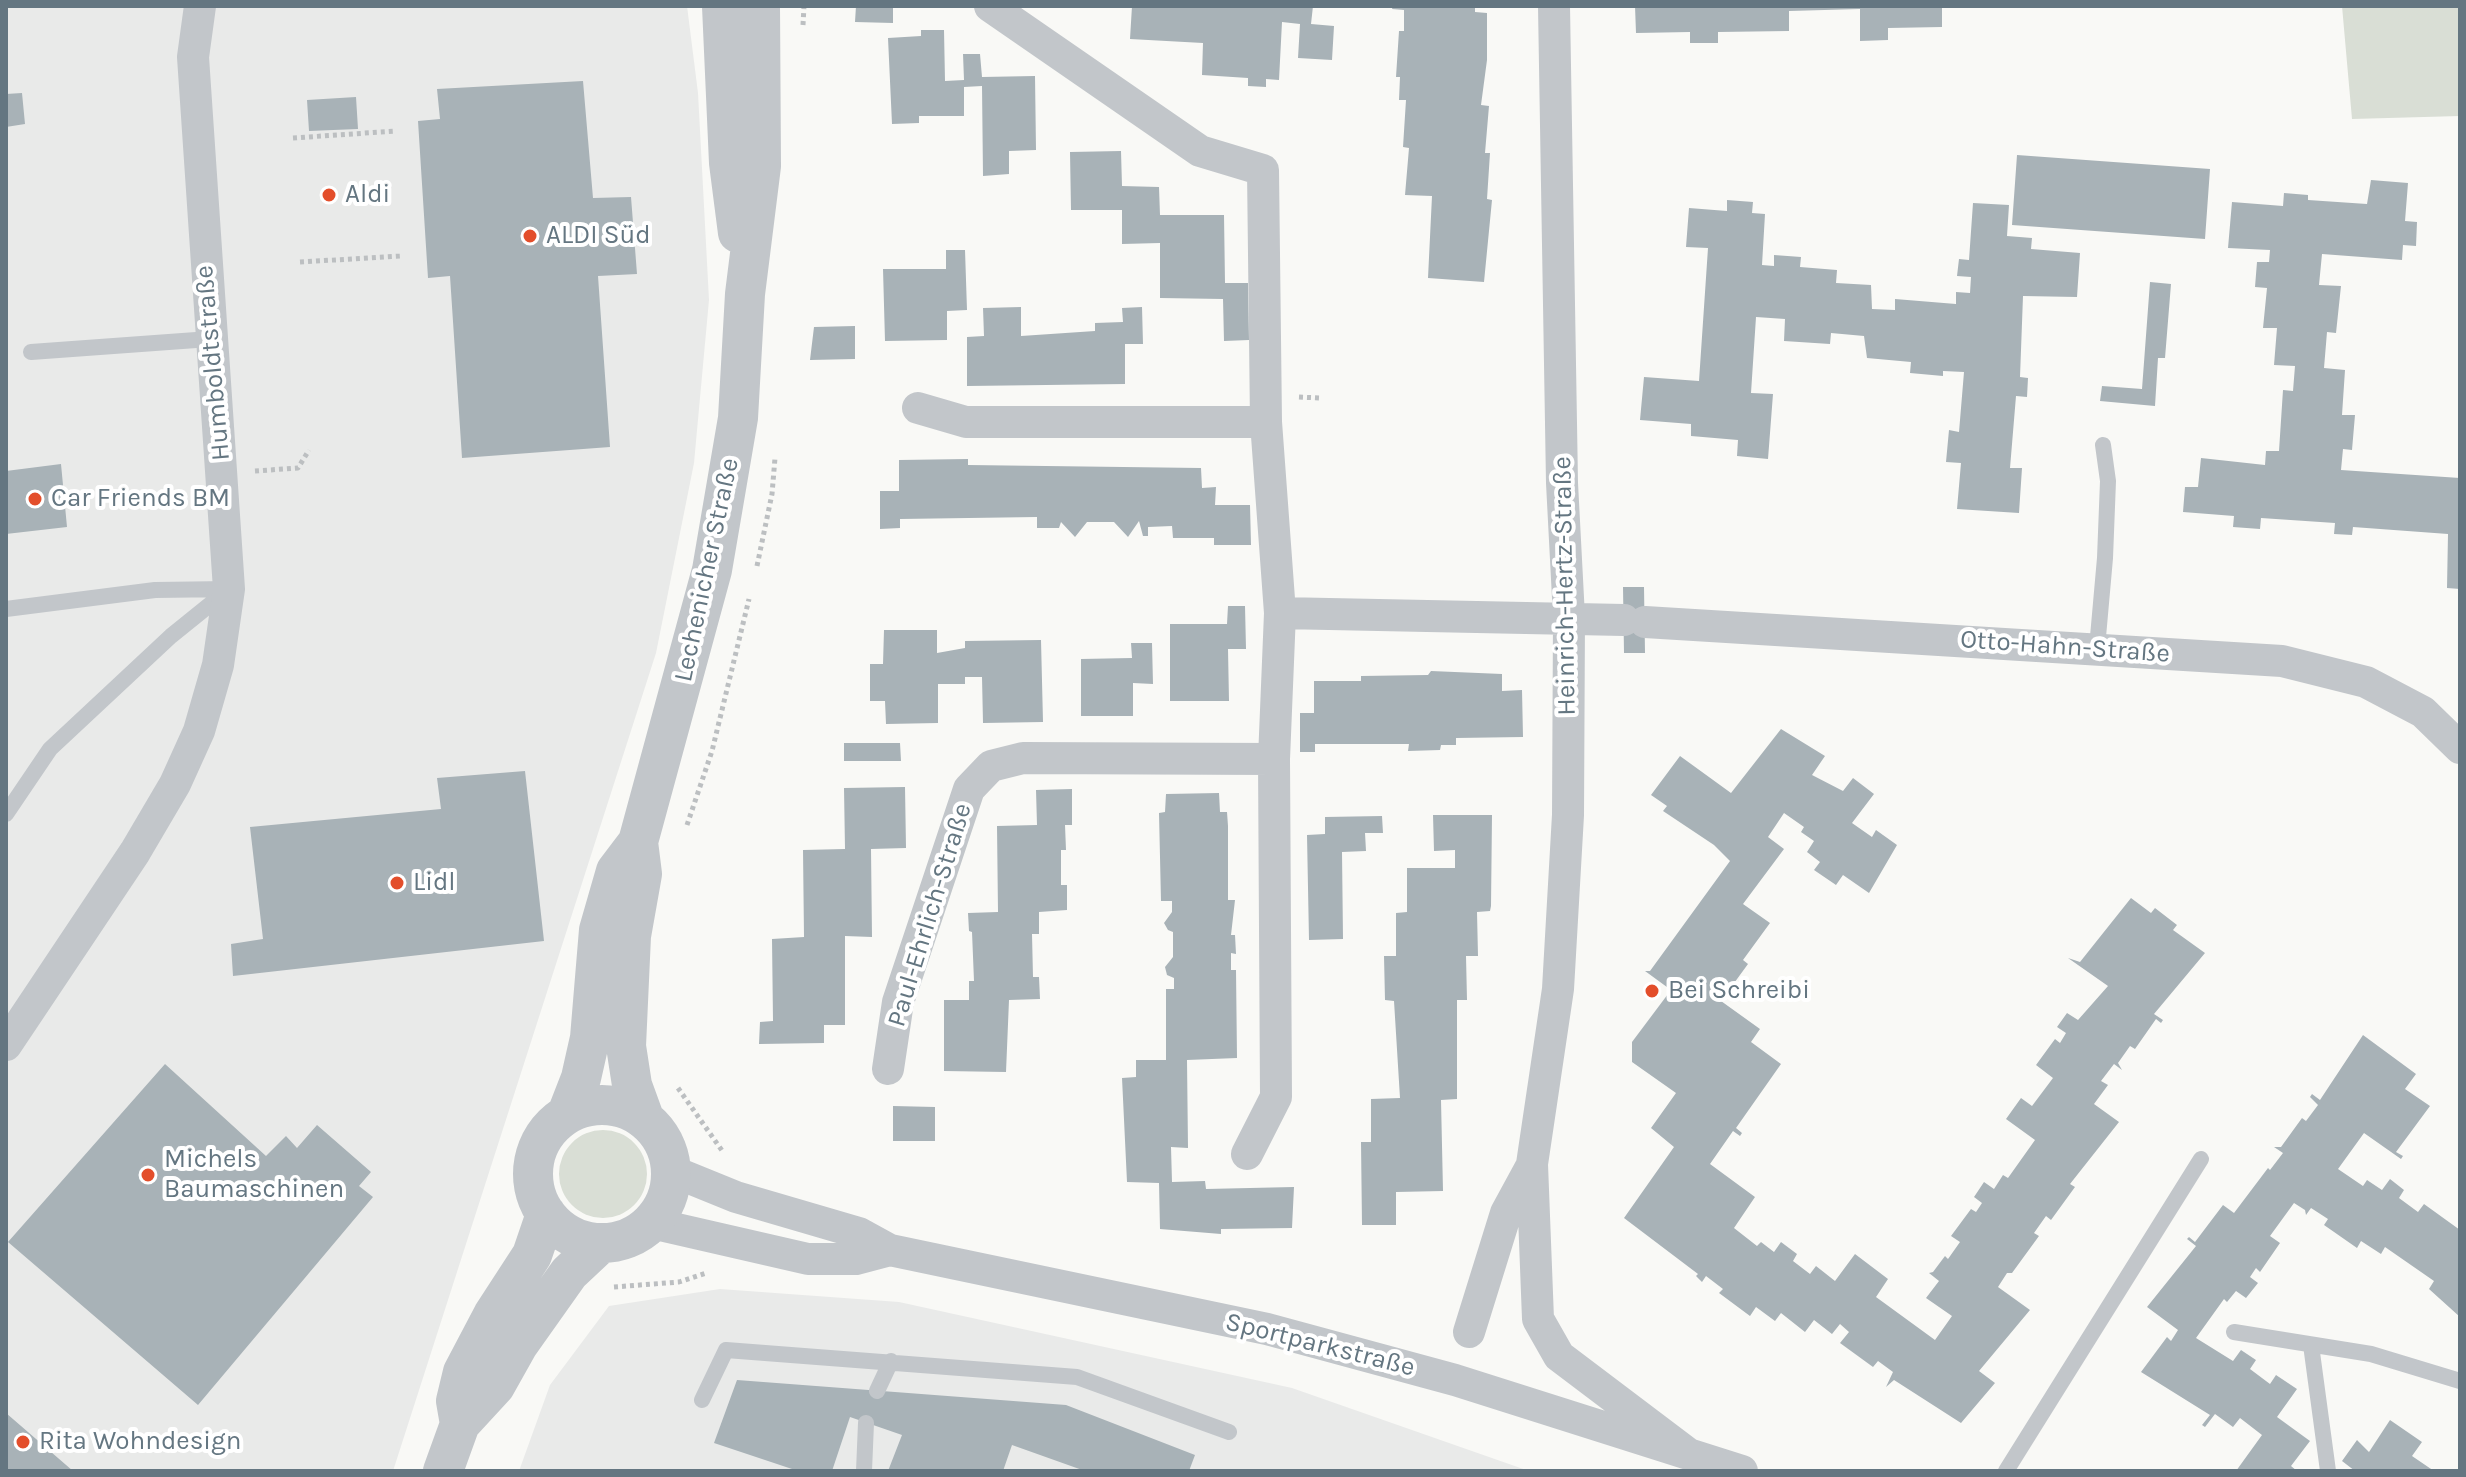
<!DOCTYPE html>
<meta charset="utf-8">
<style>
body{margin:0}
#map{position:relative;width:2466px;height:1477px;overflow:hidden;background:#f9f9f6;font-family:Karla,sans-serif}
canvas{display:block}
.frame{position:absolute;inset:0;border:8px solid #647681;pointer-events:none}
</style>
<div id="map">
<canvas width="2466" height="1477"></canvas>
<div class="frame"></div>
</div>
<script>
const g = document.querySelector('canvas').getContext('2d');
g.lineJoin = 'round';
function paint(path, color) { g.fillStyle = color; g.fill(path, 'evenodd'); }
const toPath = rows => new Path2D(rows.map(r => 'M' + r).join(''));
function stroke(path, color, width, dash) { g.strokeStyle = color; g.lineWidth = width; g.lineCap = dash ? 'butt' : 'round'; g.setLineDash(dash || []); g.stroke(path); }
function drawText(font, color, halo, rows, align = 'center') {
  g.font = font + ' Karla,sans-serif'; g.lineWidth = 8; g.setLineDash([]); g.textBaseline = 'middle'; g.strokeStyle = halo; g.fillStyle = color; for (const [text, x, y, turn = 0] of rows) {
    g.save(); g.translate(x, y); g.rotate((+turn || 0) * Math.PI / 180); g.textAlign = isNaN(turn) ? turn : align; if (halo) g.strokeText(text, 0, 0); g.fillText(text, 0, 0); g.restore();
  }
}
paint(toPath([
 [6,6,687,6,698,93,709,300,694,463,656,653,393,1471,6,1471],
 [720,1289,899,1302,1292,1388,1529,1471,519,1471,550,1385,609,1306]
]), '#e9eae9');
paint(toPath([
 [2342,6,2460,6,2460,116,2352,119],
 '559 1174a44 44 0 1 1 88 0a44 44 0 1 1-88 0Z'
]), '#d9ded5');
paint(toPath([
 [856,6,893,6,893,23,855,22],
 [1132,6,1313,6,1311,24,1334,26,1332,60,1298,58,1300,24,1282,22,1279,80,1266,79,1266,87,1248,86,1248,78,1202,75,1203,43,1130,39],
 [1393,6,1475,6,1475,12,1487,13,1487,60,1481,105,1489,106,1485,153,1490,153,1487,199,1492,200,1484,282,1428,278,1432,196,1405,195,1409,148,1403,147,1406,100,1399,100,1400,77,1396,77,1399,31,1404,31,1404,10,1392,9],
 [1635,6,1942,6,1942,27,1888,28,1888,40,1860,41,1860,9,1789,11,1789,31,1718,32,1718,43,1690,43,1690,32,1636,33],
 [921,30,944,30,945,81,964,80,963,54,980,54,982,77,1035,76,1036,150,1009,151,1009,174,983,176,982,86,964,87,964,116,919,116,919,123,892,124,888,38,921,36],
 [583,81,593,198,631,197,637,274,598,276,610,447,462,458,450,276,428,278,418,121,440,119,437,89],
 [22,93,25,124,6,127,6,94],
 [356,97,358,129,309,131,307,100],
 [1121,151,1122,186,1159,187,1160,215,1224,215,1225,283,1248,283,1249,340,1224,341,1223,299,1160,298,1160,243,1122,244,1122,210,1071,210,1070,152],
 [2017,155,2210,169,2205,239,2012,225],
 [2371,180,2408,183,2405,221,2417,222,2416,246,2403,245,2402,260,2322,254,2319,285,2341,286,2336,333,2327,332,2324,368,2345,370,2342,415,2355,415,2352,450,2343,449,2341,470,2460,478,2460,589,2447,588,2448,534,2353,527,2352,535,2334,534,2335,523,2261,518,2260,529,2233,527,2234,516,2183,512,2185,487,2198,487,2201,458,2265,465,2266,451,2279,451,2283,390,2293,391,2295,366,2274,365,2277,328,2263,328,2267,288,2255,287,2257,262,2269,262,2270,250,2228,248,2232,202,2283,206,2284,193,2308,195,2308,200,2367,204],
 [1727,200,1753,202,1752,213,1765,214,1762,265,1774,266,1774,255,1801,257,1800,267,1837,270,1836,283,1871,285,1872,309,1895,310,1895,299,1956,304,1956,292,1970,293,1971,277,1957,276,1959,259,1969,260,1973,203,2009,205,2007,236,2032,238,2031,249,2080,253,2077,297,2023,296,2020,377,2028,378,2027,397,2016,396,2010,468,2022,468,2019,513,1957,509,1961,463,1946,462,1949,430,1959,432,1964,372,1943,371,1943,376,1910,373,1911,362,1867,358,1864,336,1831,333,1830,344,1784,341,1785,319,1756,317,1751,393,1773,394,1768,459,1737,456,1738,440,1691,436,1691,424,1640,420,1644,377,1699,381,1708,248,1686,247,1689,208,1727,211],
 [946,250,965,250,967,310,947,311,947,340,885,341,883,269,946,269],
 [2150,282,2171,284,2165,358,2158,358,2155,406,2100,401,2102,386,2142,389],
 [1021,307,1021,336,1095,331,1095,323,1123,322,1122,308,1142,307,1143,344,1125,344,1125,384,967,386,967,337,984,336,983,308],
 [855,326,855,359,810,360,814,327],
 [968,459,968,465,1201,468,1202,488,1216,487,1215,505,1250,505,1251,545,1214,545,1214,538,1173,538,1172,526,1148,527,1148,536,1143,536,1139,521,1128,537,1114,522,1087,522,1075,537,1061,522,1059,528,1037,528,1037,517,900,519,900,528,880,529,880,491,899,491,899,460],
 [61,464,67,527,6,534,6,471],
 [1623,587,1644,587,1645,653,1624,653],
 [1228,606,1245,606,1246,649,1228,649,1229,701,1170,701,1170,624,1227,624],
 [884,630,937,630,937,653,965,648,965,641,1041,640,1043,722,983,723,982,677,965,677,965,684,938,684,938,723,886,724,885,701,870,701,870,664,883,664],
 [1131,643,1152,643,1153,684,1133,683,1133,716,1081,716,1081,659,1132,658],
 [1431,671,1502,674,1502,691,1522,690,1523,737,1456,738,1456,745,1441,745,1440,750,1408,751,1409,744,1315,744,1315,752,1300,752,1300,713,1314,713,1314,681,1361,681,1361,676,1428,675],
 [1781,729,1825,756,1812,775,1843,791,1853,778,1874,794,1852,823,1872,837,1876,830,1897,845,1869,893,1843,875,1836,885,1814,870,1820,862,1807,852,1814,841,1801,832,1804,827,1784,813,1768,837,1784,849,1743,904,1770,923,1743,960,1748,964,1721,1001,1760,1029,1751,1042,1781,1064,1736,1128,1742,1133,1740,1136,1733,1131,1710,1164,1755,1197,1734,1228,1757,1246,1761,1242,1774,1252,1781,1242,1797,1254,1793,1261,1810,1274,1816,1266,1835,1281,1855,1254,1888,1279,1876,1297,1935,1340,1952,1316,1926,1298,1939,1281,1929,1273,1933,1272,1945,1256,1948,1259,1960,1242,1951,1236,1971,1209,1976,1212,1982,1203,1974,1197,1984,1182,1994,1189,2003,1175,2008,1178,2035,1140,2006,1119,2021,1098,2032,1106,2053,1078,2036,1065,2055,1039,2060,1043,2066,1033,2057,1027,2067,1013,2078,1020,2108,986,2068,958,2080,962,2131,898,2151,913,2155,908,2177,925,2173,930,2205,953,2154,1014,2163,1020,2161,1023,2156,1019,2135,1049,2130,1046,2118,1063,2122,1070,2114,1064,2101,1081,2108,1085,2094,1104,2119,1122,2070,1184,2075,1187,2051,1220,2046,1216,2034,1233,2039,1236,2012,1273,2007,1273,1998,1287,2030,1310,1979,1371,1995,1383,1961,1423,1894,1380,1886,1387,1893,1372,1878,1361,1873,1367,1840,1343,1849,1332,1840,1324,1832,1334,1814,1320,1805,1332,1781,1313,1775,1321,1756,1307,1750,1316,1719,1293,1723,1289,1706,1276,1702,1282,1696,1276,1698,1274,1624,1218,1674,1147,1651,1128,1676,1093,1632,1062,1632,1042,1671,990,1645,971,1650,971,1730,861,1714,845,1663,811,1667,806,1651,795,1680,756,1731,793],
 [844,743,900,743,901,761,844,761],
 [525,771,544,941,233,976,231,944,263,939,250,827,441,809,437,778],
 [905,787,906,848,871,849,872,937,845,936,845,1025,824,1025,824,1043,759,1044,760,1022,773,1021,772,939,804,937,803,850,845,849,844,788],
 [1072,789,1072,825,1065,825,1066,850,1061,850,1061,885,1067,885,1067,910,1039,912,1039,934,1032,934,1033,977,1039,977,1040,999,1009,1000,1006,1072,944,1071,944,1000,969,1000,969,981,974,981,972,932,969,931,968,913,998,912,997,826,1037,825,1036,790],
 [1219,793,1220,812,1227,812,1228,826,1228,900,1235,900,1231,935,1235,935,1236,954,1231,953,1231,970,1236,970,1237,1058,1187,1060,1188,1148,1171,1147,1172,1182,1205,1181,1206,1189,1294,1187,1292,1228,1221,1229,1221,1234,1160,1229,1159,1183,1127,1182,1122,1078,1136,1077,1136,1060,1166,1060,1166,989,1174,989,1174,978,1167,975,1165,967,1173,957,1173,932,1168,930,1164,923,1172,912,1172,901,1161,901,1159,813,1165,812,1166,794],
 [1433,815,1492,815,1491,906,1490,911,1477,912,1478,956,1466,956,1467,1000,1457,1000,1457,1099,1441,1100,1443,1191,1396,1192,1396,1225,1362,1225,1361,1142,1371,1142,1371,1099,1400,1098,1394,1001,1385,1000,1384,956,1396,956,1396,913,1407,912,1407,868,1455,868,1455,850,1434,851],
 [1382,816,1383,833,1365,833,1366,851,1342,852,1343,939,1309,940,1307,835,1325,834,1325,817],
 [2363,1035,2416,1074,2405,1089,2430,1106,2396,1152,2403,1156,2401,1159,2364,1133,2338,1169,2363,1186,2367,1180,2382,1190,2390,1179,2404,1190,2399,1198,2418,1212,2424,1204,2460,1230,2460,1317,2429,1289,2434,1281,2385,1247,2381,1254,2361,1241,2357,1248,2324,1225,2328,1219,2311,1208,2306,1215,2305,1210,2294,1203,2270,1236,2280,1243,2260,1272,2256,1268,2250,1277,2258,1283,2246,1298,2236,1291,2227,1302,2224,1299,2196,1338,2233,1361,2241,1350,2256,1360,2250,1369,2270,1384,2276,1375,2297,1389,2277,1417,2310,1441,2291,1466,2297,1471,2236,1471,2262,1435,2240,1418,2233,1427,2215,1414,2205,1427,2202,1425,2210,1415,2141,1372,2167,1337,2171,1341,2178,1330,2147,1307,2196,1246,2187,1239,2189,1237,2195,1242,2223,1205,2234,1213,2268,1168,2270,1170,2283,1153,2274,1147,2281,1147,2302,1118,2306,1121,2318,1105,2310,1097,2312,1094,2320,1100],
 [165,1064,266,1156,286,1136,297,1148,317,1125,371,1172,359,1186,373,1197,198,1405,8,1242],
 [893,1106,935,1107,935,1141,893,1141],
 [737,1380,1066,1405,1195,1455,1189,1471,1085,1471,1012,1445,1003,1471,888,1471,902,1435,850,1417,832,1471,798,1471,714,1443],
 [6,1413,73,1471,6,1471],
 [2390,1420,2422,1442,2412,1456,2434,1471,2355,1471,2342,1461,2357,1440,2369,1452]
]), '#a8b2b7');
stroke(toPath([
 [803,25,804,6],
 [293,138,396,131],
 [300,262,402,256],
 [1299,397,1320,398],
 [255,471,298,468,309,450],
 [757,566,772,494,775,458],
 [687,825,712,751,749,599],
 [678,1088,723,1152],
 [614,1287,679,1282,706,1273]
]), '#bcbfc1', 5, [4, 4]);
stroke(toPath([
 [31,352,210,339],
 [6,609,155,590,229,589],
 [2097,648,2105,558,2108,481,2103,445],
 [6,814,50,749,171,636,228,590],
 [2234,1332,2371,1354,2460,1381],
 [2311,1345,2328,1471],
 [877,1391,891,1361],
 [702,1400,726,1350,1077,1377,1229,1432],
 [864,1471,866,1423],
 [2006,1471,2201,1159]
]), '#c2c6ca', 16);
stroke(toPath([
 [1554,6,1562,483,1569,617,1568,815,1558,989,1532,1164,1538,1319,1559,1356,1686,1452],
 [918,408,966,422,1266,422],
 [1280,613,1624,620],
 [1645,622,2282,661,2366,682,2423,712,2460,748],
 [6,1045,135,852,175,784,199,731,218,665,229,589,193,57,200,6],
 [888,1069,898,1002,969,789,991,766,1023,758,1274,759,1280,613,1266,422,1263,170,1200,151,990,6],
 [1247,1154,1276,1097,1274,759],
 [672,1171,736,1197,859,1233,890,1250,1267,1329,1455,1380,1742,1471],
 [651,1223,808,1259,856,1259,890,1250],
 [1469,1332,1506,1213,1531,1167]
]), '#c2c6ca', 32);
stroke(toPath([
 [722,6,729,163,738,233],
 [638,842,642,874,631,936,626,1046,632,1085,644,1118],
 '533 1174a69 69 0 1 1 138 0a69 69 0 1 1-138 0Z',
 [567,1114,581,1078,590,1038,599,930,616,871,638,842,712,570,738,418,745,294,761,166,760,6],
 [460,1424,456,1401,463,1372,493,1315,532,1255,546,1214],
 [443,1471,460,1424,495,1386,518,1345,569,1273,601,1243]
]), '#c2c6ca', 40);
for (const [x, y, r, color] of [
 [329,195,8,"#e34e2b"],
 [530,236,8,"#e34e2b"],
 [35,499,8,"#e34e2b"],
 [397,883,8,"#e34e2b"],
 [1652,991,8,"#e34e2b"],
 [148,1175,8,"#e34e2b"],
 [23,1442,8,"#e34e2b"]
]) { const dot = new Path2D(); dot.arc(x, y, r, 0, 2 * Math.PI); g.fillStyle = color; g.fill(dot); stroke(dot, '#fff', 3); }
drawText('26px', '#647681', '#fff', [
 ["Aldi",345,195],
 ["ALDI Süd",546,236],
 ["Car Friends BM",51,499],
 ["Lidl",413,883],
 ["Bei Schreibi",1668,991],
 ["Michels",164,1160],
 ["Baumaschinen",164,1190],
 ["Rita Wohndesign",39,1442]
], 'left');
drawText('26px', '#647681', '#fff', [
 ["Humboldtstraße",213,363,-95],
 ["Lechenicher Straße",707,570,-78],
 ["Heinrich-Hertz-Straße",1565,586,-91],
 ["Otto-Hahn-Straße",2065,647,4],
 ["Paul-Ehrlich-Straße",930,915,-73],
 ["Sportparkstraße",1320,1345,14]
]);
</script>
